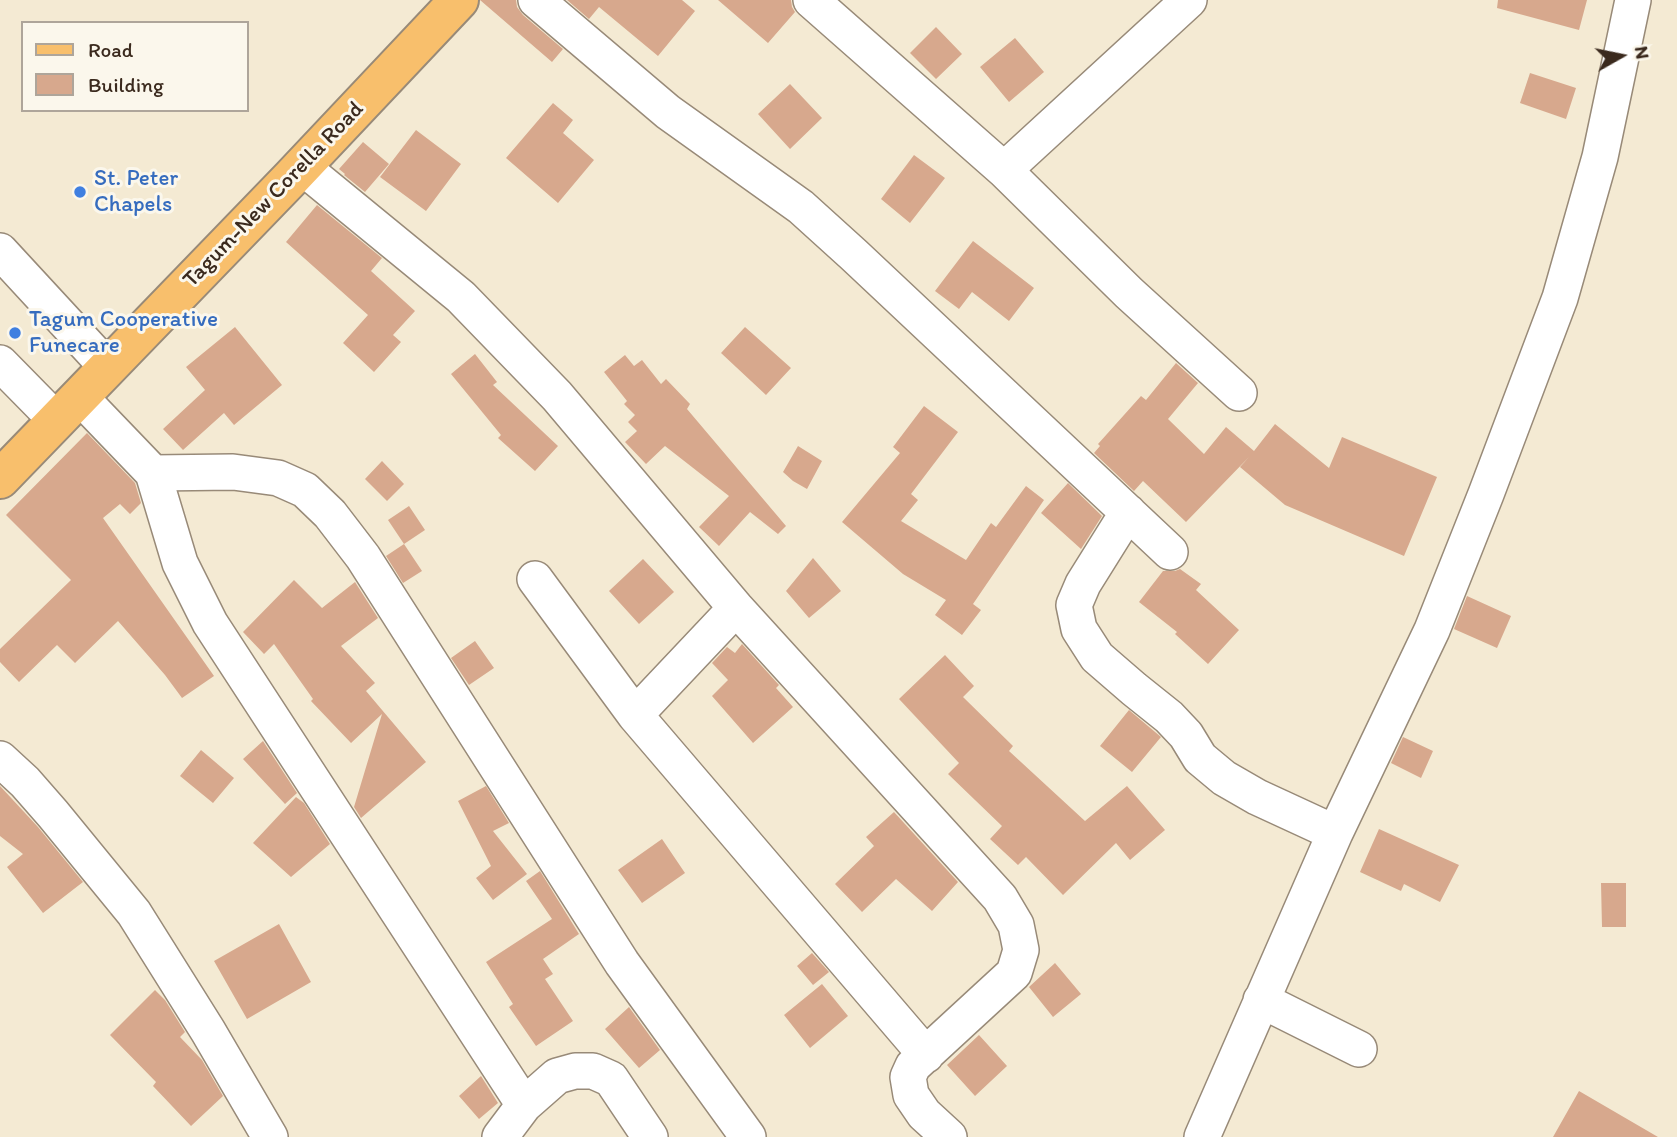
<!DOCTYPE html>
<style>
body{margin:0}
#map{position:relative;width:1677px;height:1137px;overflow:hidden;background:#f4ead3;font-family:Itim,sans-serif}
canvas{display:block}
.legend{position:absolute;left:21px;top:21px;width:228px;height:91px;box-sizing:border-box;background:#fbf7ec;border:2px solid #aea59a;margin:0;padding:9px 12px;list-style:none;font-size:21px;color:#3b2a1e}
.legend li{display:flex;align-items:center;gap:14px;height:35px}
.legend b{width:35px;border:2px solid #aea59a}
.north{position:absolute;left:1586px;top:21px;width:70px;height:70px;-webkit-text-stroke:5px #fbf7ec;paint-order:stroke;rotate:81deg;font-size:19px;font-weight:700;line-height:28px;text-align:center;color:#3b2a1e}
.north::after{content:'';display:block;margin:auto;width:24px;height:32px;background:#3b2a1e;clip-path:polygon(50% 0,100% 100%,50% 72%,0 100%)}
</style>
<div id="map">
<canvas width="1677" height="1137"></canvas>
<ul class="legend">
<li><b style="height:9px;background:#f8bf6c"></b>Road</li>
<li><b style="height:19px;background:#d7a88d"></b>Building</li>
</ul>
<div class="north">N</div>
</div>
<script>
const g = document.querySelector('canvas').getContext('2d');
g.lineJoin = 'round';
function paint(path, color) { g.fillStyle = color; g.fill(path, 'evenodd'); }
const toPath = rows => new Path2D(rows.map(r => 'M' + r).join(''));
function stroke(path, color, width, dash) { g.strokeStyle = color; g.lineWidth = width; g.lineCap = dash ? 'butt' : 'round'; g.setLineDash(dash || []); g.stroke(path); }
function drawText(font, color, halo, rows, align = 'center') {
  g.font = font + ' Itim,sans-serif'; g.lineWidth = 6; g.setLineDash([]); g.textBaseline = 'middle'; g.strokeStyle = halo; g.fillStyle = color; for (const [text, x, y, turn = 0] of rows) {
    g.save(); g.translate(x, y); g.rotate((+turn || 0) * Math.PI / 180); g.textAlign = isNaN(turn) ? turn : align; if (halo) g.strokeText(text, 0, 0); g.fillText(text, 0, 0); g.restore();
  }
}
paint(toPath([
 [480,0,516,0,517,7,523,15,563,49,552,62],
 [567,0,682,0,695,11,658,56,599,7,589,19],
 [718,0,791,0,792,7,795,12,768,43],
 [1498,0,1587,0,1579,30,1497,8],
 [936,27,962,54,936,79,910,53],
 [1015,38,1044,72,1009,102,980,67],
 [1530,73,1576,88,1566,119,1520,103],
 [790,84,822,118,790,149,758,114],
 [553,103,573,120,563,133,594,160,558,203,506,158],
 [416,130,461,164,426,211,380,177],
 [363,142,389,164,365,192,344,175,345,174,339,169],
 [914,155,945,178,910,223,881,199],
 [317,205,382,258,371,271,415,311,393,335,401,342,374,372,343,343,368,315,286,242],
 [973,241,1034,288,1009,321,972,292,959,309,935,291],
 [235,327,282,385,234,425,224,413,183,450,163,429,205,390,186,367],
 [745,327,791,368,766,395,721,353],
 [475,354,497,382,493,385,558,446,535,471,498,438,501,435,451,374],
 [625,355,634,366,642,360,661,384,666,379,690,404,687,409,786,526,778,534,750,512,719,546,699,527,729,496,665,446,646,464,625,442,637,431,628,422,635,415,624,404,627,401,604,372],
 [1176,363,1198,383,1168,419,1204,454,1226,427,1254,451,1275,424,1329,468,1342,437,1437,477,1404,556,1285,505,1240,467,1249,457,1186,522,1143,481,1134,491,1094,453,1100,446,1098,444,1141,396,1146,400],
 [924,406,958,432,911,494,918,500,901,521,966,560,991,523,996,527,1026,486,1044,500,973,604,981,610,962,635,935,615,946,600,903,574,842,522,900,453,893,447],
 [87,433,135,483,141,503,130,514,120,504,103,518,214,676,182,698,165,675,118,621,75,663,57,645,19,682,0,662,0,649,71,580,6,515],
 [798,446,822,461,807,489,793,481,783,472],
 [382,461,404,484,387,501,365,479],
 [1068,483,1102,516,1081,549,1041,513],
 [409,506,425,530,404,544,388,520],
 [404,544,422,571,403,583,386,556],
 [813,558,841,591,809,618,786,591],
 [643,559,674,592,639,624,609,591],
 [1180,569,1201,584,1196,590,1239,630,1208,664,1175,634,1177,632,1139,602,1163,571,1175,571],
 [294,580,322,608,355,582,378,618,341,646,375,683,366,691,426,762,361,818,354,807,382,714,351,743,311,701,313,699,274,644,264,654,243,632],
 [1467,596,1511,616,1497,648,1454,629],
 [475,641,494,668,469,685,451,658],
 [742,644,779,685,776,688,793,707,753,743,712,696,728,680,712,663,727,647,735,653],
 [945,655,974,686,963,697,1013,746,1009,751,1085,821,1127,786,1165,830,1130,860,1116,843,1063,895,1026,857,1018,865,990,839,1002,826,948,774,959,763,899,699],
 [1129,710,1161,737,1132,772,1100,746],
 [1403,737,1433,751,1421,778,1391,763],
 [263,741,297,793,285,804,243,759],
 [201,750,234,778,213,803,180,776],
 [0,786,38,827,83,882,43,913,7,867,23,854,0,836],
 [486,786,509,823,493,831,527,874,493,900,476,878,491,866,458,801],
 [296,797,304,803,330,844,291,877,253,843],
 [894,812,958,882,932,911,896,879,862,912,835,884,874,846,866,837],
 [1379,829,1459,865,1440,902,1404,884,1401,891,1360,872],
 [662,839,685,873,642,903,618,870],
 [540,871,579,934,543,959,553,974,545,979,573,1021,536,1046,509,1007,513,1004,486,962,552,919,526,881],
 [1601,883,1626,883,1626,927,1602,927],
 [279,924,311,982,247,1019,214,961],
 [812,953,829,972,813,985,797,966],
 [1055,963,1081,994,1053,1017,1029,987],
 [822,984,848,1016,810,1048,784,1015],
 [155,990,165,1000,185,1032,180,1037,202,1060,223,1096,191,1126,153,1086,156,1082,110,1035],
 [629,1007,660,1050,639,1068,605,1029],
 [979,1035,1007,1066,975,1096,947,1065],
 [481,1076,498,1103,479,1119,459,1096],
 [1579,1091,1658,1137,1553,1137]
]), '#d7a88d');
const minor = toPath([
 [536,0,668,112,801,207,854,255,1170,552],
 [811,0,1004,170,1129,293,1239,393],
 [301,166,461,297,557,396,736,608,1000,898,1016,925,1021,950,1014,973,913,1066,908,1077,911,1095,924,1114,949,1137],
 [1004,170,1189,0],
 [0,251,108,368],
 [0,363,57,421],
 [80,397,153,473,180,563,210,623,524,1105],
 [153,473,233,472,278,478,305,490,330,514,363,557,622,963,748,1137],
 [1128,512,1083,584,1074,605,1079,629,1097,657,1134,689,1169,717,1186,735,1200,758,1224,778,1257,797,1335,833],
 [535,579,635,715,926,1055],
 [635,715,736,608],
 [0,759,25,782,53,814,134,913,208,1031,270,1137],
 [1261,1000,1359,1049],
 [500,1137,524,1105,557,1076,575,1071,593,1071,611,1079,650,1137],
 [1202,1137,1335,833,1432,630,1486,494,1560,298,1600,157,1633,0]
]);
const major = toPath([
 [0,479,292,177,459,0]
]);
stroke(minor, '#988a78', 38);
stroke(major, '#988a78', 42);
stroke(minor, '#fff', 35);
stroke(major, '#f8bf6c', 38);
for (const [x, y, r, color] of [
 [80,192,7,"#3f7fe0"],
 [15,333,7,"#3f7fe0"]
]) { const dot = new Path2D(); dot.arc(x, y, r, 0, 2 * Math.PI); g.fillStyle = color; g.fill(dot); stroke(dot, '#fbf7ec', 2.5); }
drawText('23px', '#366cbe', '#fbf7ec', [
 ["St. Peter",94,179],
 ["Chapels",94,205],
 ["Tagum Cooperative",29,320],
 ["Funecare",29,346]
], 'left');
drawText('23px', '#3b2a1e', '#fbf7ec', [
 ["Tagum-New Corella Road",274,195,-46]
]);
</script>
